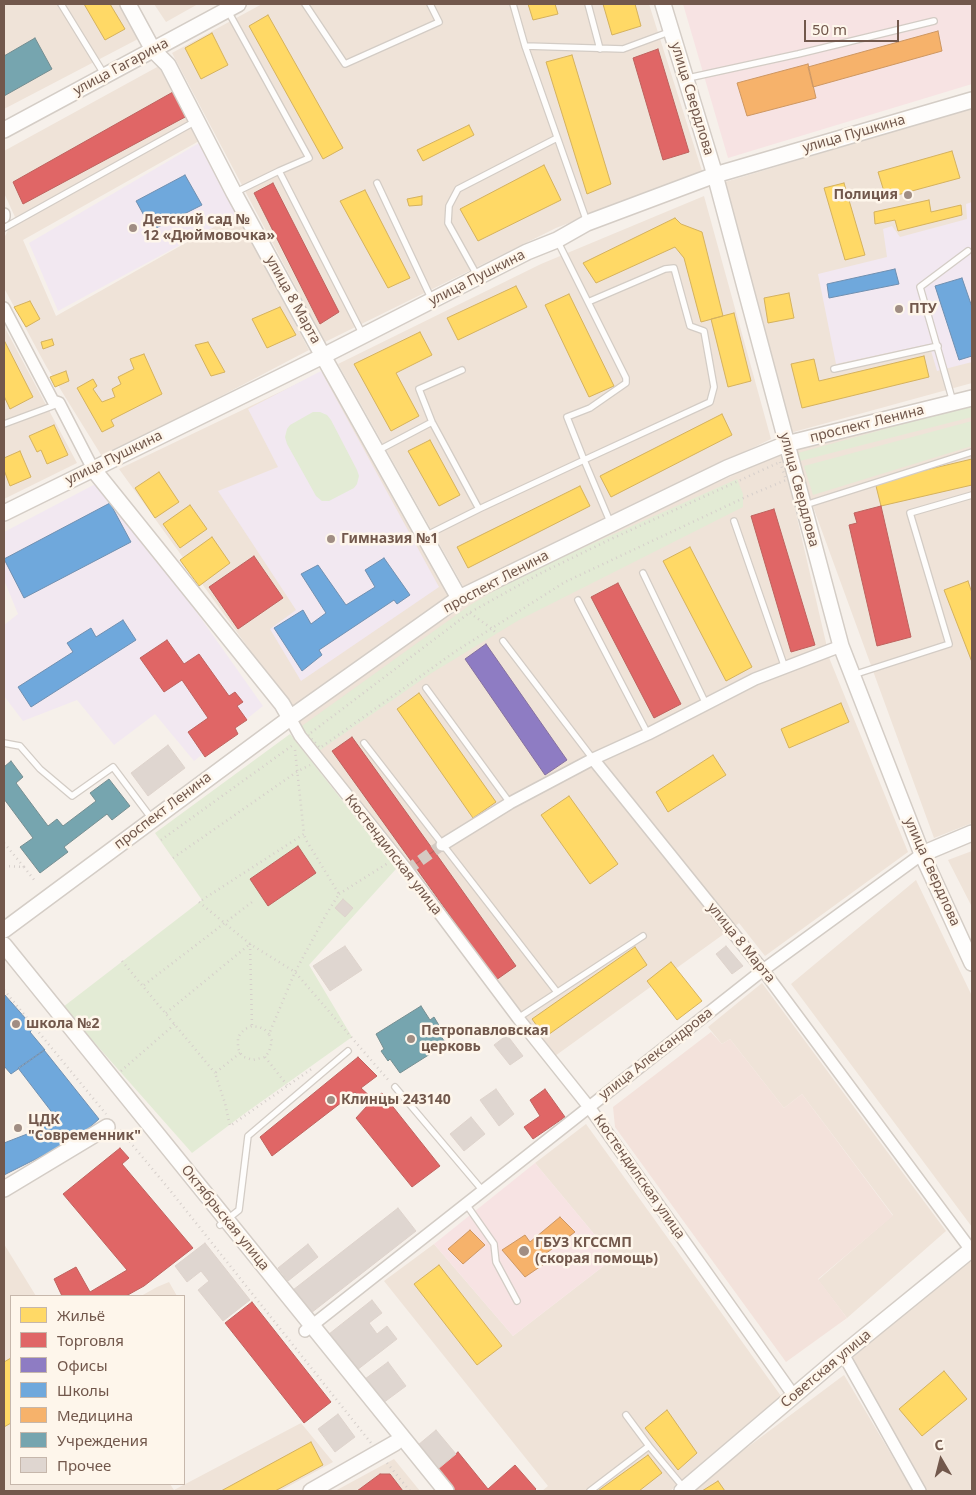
<!DOCTYPE html>
<meta charset="utf-8">
<style>
body{margin:0}
#map{position:relative;width:976px;height:1495px;overflow:hidden;background:#f6f0ea;font-family:"Noto Sans",sans-serif}
canvas{display:block}
.frame{position:absolute;inset:0;border:5px solid #72584c;pointer-events:none}
.legend{position:absolute;left:10px;top:1295px;width:175px;height:190px;box-sizing:border-box;background:#fef6eb;border:1px solid #c6b7ab;margin:0;padding:6px 9px;list-style:none;font-size:15px;color:#72584c}
.legend li{display:flex;align-items:center;gap:10px;height:25px}
.legend b{width:25px;border:1px solid #c6b7ab}
.north{position:absolute;left:916px;top:1435px;width:50px;height:50px;-webkit-text-stroke:4px #fef6eb;paint-order:stroke;rotate:352deg;font-size:14px;font-weight:700;line-height:20px;text-align:center;color:#72584c}
.north::after{content:'';display:block;margin:auto;width:18px;height:22px;background:#72584c;clip-path:polygon(50% 0,100% 100%,50% 72%,0 100%)}
.scale{position:absolute;left:804px;top:20px;width:95px;height:22px;box-sizing:border-box;border:2px solid #72584c;border-top:0;padding-left:6px;font-size:15px;line-height:18px;white-space:nowrap;color:#72584c;-webkit-text-stroke:4px #fef6eb;paint-order:stroke}
</style>
<div id="map">
<canvas width="976" height="1495"></canvas>
<div class="frame"></div>
<ul class="legend">
<li><b style="height:14px;background:#ffd966"></b>Жильё</li>
<li><b style="height:14px;background:#e06666"></b>Торговля</li>
<li><b style="height:14px;background:#8e7cc3"></b>Офисы</li>
<li><b style="height:14px;background:#6fa8dc"></b>Школы</li>
<li><b style="height:14px;background:#f6b26b"></b>Медицина</li>
<li><b style="height:14px;background:#76a5af"></b>Учреждения</li>
<li><b style="height:14px;background:#dfd6d0"></b>Прочее</li>
</ul>
<div class="north">С</div>
<div class="scale">50 m</div>
</div>
<script>
const g = document.querySelector('canvas').getContext('2d');
g.lineJoin = 'round';
function paint(path, color) { g.fillStyle = color; g.fill(path, 'evenodd'); }
const toPath = rows => new Path2D(rows.map(r => 'M' + r).join(''));
function stroke(path, color, width, dash) { g.strokeStyle = color; g.lineWidth = width; g.lineCap = dash ? 'butt' : 'round'; g.setLineDash(dash || []); g.stroke(path); }
function drawText(font, color, halo, rows, align = 'center') {
  g.font = font + ' "Noto Sans",sans-serif'; g.lineWidth = 5; g.setLineDash([]); g.textBaseline = 'middle'; g.strokeStyle = halo; g.fillStyle = color; for (const [text, x, y, turn = 0] of rows) {
    g.save(); g.translate(x, y); g.rotate((+turn || 0) * Math.PI / 180); g.textAlign = isNaN(turn) ? turn : align; if (halo) g.strokeText(text, 0, 0); g.fillText(text, 0, 0); g.restore();
  }
}
paint(toPath([
 [4,4,119,4,138,39,4,109],
 [154,4,198,4,166,22],
 [262,4,649,4,702,171,556,228,325,342,172,53],
 [159,66,199,141,23,240,56,316,237,214,309,350,103,458,46,366,4,288,4,238,15,217,4,193,4,151],
 [972,108,972,383,790,433,725,182],
 [704,196,771,439,464,588,338,364,541,264],
 [4,326,77,463,4,499],
 [326,370,451,595,291,707,119,469],
 [972,399,972,823,934,838,792,449],
 [782,453,830,660,908,852,765,956,739,923,555,1056,295,721,490,588,534,566],
 [972,851,972,907,948,860],
 [916,880,972,996,972,1227,791,984],
 [762,983,946,1231,847,1318,818,1280,893,1215,802,1094,784,1108,730,1039,722,1044,708,1027],
 [586,1124,786,1403,670,1491,542,1491,548,1486,384,1281,434,1244,513,1336,614,1258,535,1163],
 [4,1244,36,1296,11,1296,11,1484,170,1484,174,1490,301,1423,333,1462,280,1491,4,1491],
 [972,1249,972,1491,920,1491,843,1354],
 [169,1282,177,1296,141,1296,157,1287],
 [844,1375,913,1491,689,1491],
 [394,1459,420,1491,335,1491]
]), '#efe3d8');
paint(toPath([
 [711,1032,722,1044,730,1039,784,1108,802,1094,893,1216,818,1279,847,1318,786,1362,615,1127,613,1107]
]), '#f3e2db');
paint(toPath([
 [199,143,239,213,58,311,29,243],
 [972,202,972,362,937,371,929,344,836,364,818,274,887,257,883,229,892,226,900,237,967,219,966,204],
 [321,371,439,587,301,681,270,629,296,610,218,491,278,467,248,409],
 [103,480,263,706,194,761,155,714,114,745,77,700,23,721,4,696,4,625,18,614,4,580,4,532]
]), '#f2e8f1');
paint(toPath([
 [683,4,972,4,972,84,728,158],
 [535,1163,614,1258,513,1336,434,1244]
]), '#f7e3e3');
paint(toPath([
 [972,405,972,417,800,461,798,453],
 [313,412,320,412,327,415,331,420,357,470,359,476,357,484,354,488,329,501,322,501,316,496,287,444,285,437,287,429,290,425],
 [972,421,972,446,813,495,804,466],
 [737,479,743,494,743,507,519,620,430,674,319,751,299,728,470,605,520,576],
 [290,734,396,869,309,965,352,1037,244,1114,192,1153,63,1007,202,900,155,833]
]), '#e3ebd5');
const homes = toPath([
 [84,4,110,4,125,29,105,40,84,4],
 [528,4,555,4,558,14,533,20,528,4],
 [603,4,635,4,641,26,612,35,603,4],
 [268,15,343,148,323,159,249,26,268,15],
 [212,33,228,65,201,79,185,48,212,33],
 [572,55,611,184,587,194,546,62,572,55],
 [469,125,474,135,423,161,417,150,469,125],
 [952,151,960,178,886,198,878,172,952,151],
 [544,165,561,200,478,241,460,209,544,165],
 [844,183,865,255,845,260,824,188,844,183],
 [365,190,410,278,388,288,340,201,365,190],
 [422,196,422,205,409,206,407,199,422,196],
 [929,200,931,212,961,205,962,215,898,231,895,220,875,224,874,212,929,200],
 [675,218,681,224,702,232,723,316,701,322,684,258,675,247,596,283,583,263,675,218],
 [516,286,527,307,458,340,447,318,516,286],
 [789,293,794,318,768,323,764,298,789,293],
 [569,294,614,386,589,397,545,305,569,294],
 [30,301,40,319,26,327,14,307,30,301],
 [280,307,296,335,267,348,252,319,280,307],
 [734,313,751,381,728,387,711,319,734,313],
 [420,332,432,355,396,373,419,416,391,431,354,364,420,332],
 [52,339,54,345,43,349,41,342,52,339],
 [4,340,33,397,10,409,4,396,4,340],
 [208,342,225,372,211,376,195,345,208,342],
 [144,354,162,394,111,420,114,426,102,432,77,388,93,379,97,386,93,389,102,402,115,397,112,389,121,384,118,377,134,369,130,359,144,354],
 [924,356,929,377,802,408,791,364,814,359,819,381,924,356],
 [66,371,69,381,55,387,50,377,66,371],
 [722,414,732,435,611,497,600,476,722,414],
 [54,425,68,455,47,464,41,450,37,452,29,436,54,425],
 [430,440,460,495,439,506,408,451,430,440],
 [20,451,31,477,10,486,4,470,4,458,20,451],
 [972,459,972,485,881,506,875,482,972,459],
 [159,472,179,502,155,518,135,488,159,472],
 [580,486,590,506,468,568,457,547,580,486],
 [190,505,207,529,180,548,163,524,190,505],
 [212,537,230,563,199,586,180,560,212,537],
 [690,547,752,667,726,681,663,561,690,547],
 [968,581,972,593,972,662,944,590,968,581],
 [419,693,496,802,473,818,397,709,419,693],
 [841,703,849,722,789,748,781,729,841,703],
 [713,755,726,775,668,812,656,792,713,755],
 [569,796,618,864,590,884,541,815,569,796],
 [635,947,647,965,545,1037,532,1019,635,947],
 [671,962,702,1001,677,1020,647,981,671,962],
 [439,1265,502,1346,477,1365,414,1284,439,1265],
 [11,1358,11,1423,4,1427,4,1362,11,1358],
 [944,1371,967,1399,922,1436,899,1409,944,1371],
 [667,1410,697,1453,678,1470,645,1428,667,1410],
 [311,1442,323,1465,275,1491,221,1491,311,1442],
 [648,1455,662,1473,639,1491,598,1491,648,1455],
 [718,1481,725,1491,702,1491,718,1481]
]);
paint(homes, '#ffd966');
stroke(homes, '#d5b25e', 1);
const shops = toPath([
 [658,49,689,152,663,160,633,58,658,49],
 [173,92,187,116,23,204,13,182,173,92],
 [273,183,339,312,320,324,254,193,273,183],
 [881,506,911,637,877,646,849,525,857,523,854,513,881,506],
 [774,509,815,645,791,652,751,516,774,509],
 [254,556,283,598,238,629,209,587,254,556],
 [618,583,681,704,654,718,591,597,618,583],
 [167,640,184,664,199,654,229,696,235,692,243,702,237,706,247,720,235,728,238,734,205,757,188,732,208,718,182,680,164,692,140,658,167,640],
 [352,737,434,851,414,865,332,751,352,737],
 [298,846,316,873,268,906,250,879,298,846],
 [434,851,516,966,496,980,414,865,434,851],
 [358,1057,377,1076,361,1088,373,1099,382,1093,440,1166,412,1187,356,1118,367,1106,355,1092,272,1156,260,1137,358,1057],
 [545,1089,565,1117,533,1139,524,1127,540,1116,530,1100,545,1089],
 [120,1148,129,1158,122,1164,193,1248,144,1286,126,1296,62,1296,54,1279,76,1267,90,1292,127,1270,63,1194,120,1148],
 [252,1302,331,1402,304,1423,225,1323,252,1302],
 [458,1452,488,1489,515,1465,536,1489,534,1491,455,1491,436,1470,458,1452],
 [380,1474,390,1474,403,1491,357,1491,380,1474]
]);
paint(shops, '#e06666');
stroke(shops, '#bf625e', 1);
const offices = toPath([
 [486,644,567,760,545,775,465,659,486,644]
]);
paint(offices, '#8e7cc3');
stroke(offices, '#86719f', 1);
const schools = toPath([
 [185,175,202,205,152,230,136,201,185,175],
 [895,269,899,284,829,298,827,284,895,269],
 [962,278,972,307,972,356,959,360,935,286,962,278],
 [110,503,131,542,24,598,4,559,110,503],
 [384,558,410,595,397,604,394,600,319,650,322,655,302,671,274,628,303,610,311,624,326,613,301,574,318,565,346,605,375,587,365,570,384,558],
 [123,620,136,640,31,707,18,687,73,652,67,643,91,628,96,637,123,620],
 [4,994,34,1028,30,1032,45,1050,11,1074,4,1066,4,994],
 [44,1050,99,1119,57,1156,48,1153,4,1175,4,1143,40,1129,54,1115,18,1068,44,1050]
]);
paint(schools, '#6fa8dc');
stroke(schools, '#7090b1', 1);
const health = toPath([
 [938,31,942,51,813,87,808,67,938,31],
 [808,64,816,98,747,116,737,83,808,64],
 [560,1217,575,1232,541,1257,544,1264,525,1277,502,1250,525,1235,530,1242,560,1217],
 [470,1230,485,1245,463,1264,448,1249,470,1230]
]);
paint(health, '#f6b26b');
stroke(health, '#ce9762', 1);
const public = toPath([
 [35,38,52,69,4,96,4,56,35,38],
 [11,761,23,777,16,783,48,826,57,819,63,826,96,801,90,793,109,779,130,806,112,820,107,814,64,847,68,852,40,873,20,847,33,838,4,799,4,767,11,761],
 [421,1006,430,1020,434,1017,440,1027,437,1030,446,1044,400,1073,390,1059,388,1061,381,1051,384,1049,376,1034,421,1006]
]);
paint(public, '#76a5af');
stroke(public, '#758e91', 1);
const building = toPath([
 [168,745,185,768,148,796,131,773,168,745],
 [343,899,353,908,345,917,335,908,343,899],
 [345,946,362,970,330,991,313,966,345,946],
 [726,946,743,966,732,974,716,954,726,946],
 [507,1035,523,1056,510,1065,494,1045,507,1035],
 [496,1089,514,1114,499,1126,480,1100,496,1089],
 [471,1117,485,1134,464,1151,450,1134,471,1117],
 [398,1208,416,1231,311,1313,293,1290,398,1208],
 [205,1243,250,1300,223,1321,198,1290,209,1281,201,1271,187,1282,175,1266,205,1243],
 [308,1244,318,1257,288,1281,278,1268,308,1244],
 [372,1300,382,1313,369,1323,377,1334,387,1326,397,1339,357,1370,329,1334,372,1300],
 [388,1362,406,1386,383,1403,365,1379,388,1362],
 [338,1414,355,1437,335,1452,318,1429,338,1414],
 [436,1430,456,1454,438,1469,418,1445,436,1430]
]);
paint(building, '#dfd6d0');
stroke(building, '#ded3cc', 1);
stroke(toPath([
 [407,870,442,845]
]), '#d5cac2', 11, [11, 5.5]);
const lane = toPath([
 [61,4,104,74],
 [305,4,345,64,439,22,430,4],
 [513,4,525,46,587,222],
 [588,4,600,49],
 [228,11,309,158,279,171,363,335],
 [525,46,623,49,669,32],
 [688,78,798,54,934,21],
 [377,183,432,300],
 [236,192,279,171],
 [4,228,196,121],
 [558,242,588,302],
 [478,277,448,223,449,206,458,189,557,138],
 [834,369,938,346],
 [462,370,419,389,432,422,479,509],
 [953,402,920,287,968,251],
 [4,424,58,404],
 [377,451,432,422],
 [805,505,972,452],
 [734,521,785,668],
 [425,536,479,509,584,460,710,402,714,387,704,331,690,326,674,268,665,269,588,302,626,378,626,383,590,408,567,417,584,460,611,524],
 [643,573,706,704],
 [578,600,648,734],
 [503,641,593,759],
 [853,675,949,644,910,513,972,495],
 [426,688,510,803],
 [4,743,20,746,40,769,72,796,113,767,152,819],
 [364,743,557,992],
 [518,1018,643,936],
 [395,1087,483,1191],
 [466,1204,494,1244,496,1262,517,1301],
 [220,1225,239,1210,248,1136,348,1051],
 [626,1415,649,1446],
 [590,1491,649,1446,684,1488]
]);
const street = toPath([
 [4,214,4,217],
 [4,308,53,401,59,403,93,469],
 [290,718,300,736,407,870,518,1018,589,1107,794,1396],
 [593,759,763,970,971,1250],
 [442,845,510,803,593,759,648,734,755,679,841,646],
 [305,1331,763,970,922,854],
 [843,1354,920,1491]
]);
const secondary = toPath([
 [128,4,153,50,168,65,234,193,323,356,459,598],
 [663,4,715,175,841,646,922,854,972,963],
 [4,130,238,4],
 [93,469,282,704,290,718],
 [4,513,323,356,527,252,557,240,587,223,715,175,972,100],
 [922,854,972,833],
 [4,930,290,718,459,598,727,468,786,444,972,398],
 [4,945,446,1491],
 [4,1189,107,1127],
 [311,1491,395,1443],
 [682,1491,843,1354,972,1249]
]);
stroke(lane, '#d3ccc5', 8);
stroke(street, '#d3ccc5', 14);
stroke(secondary, '#d4cdc6', 18);
stroke(toPath([
 [780,462,786,480,750,495,565,582,456,651,320,748,308,735,469,613,539,574,609,540,780,462],
 [470,613,491,628,497,634],
 [161,840,293,745],
 [4,843,24,867],
 [173,858,298,771,310,765],
 [4,866,24,867,35,881],
 [339,894,388,863],
 [202,900,304,834,295,750],
 [199,902,250,944,295,972,390,1082],
 [250,944,252,1026],
 [122,961,215,1073],
 [144,985,252,902],
 [4,990,106,1114],
 [166,1013,250,944],
 [269,1034,264,1029,259,1027,252,1026,245,1029,240,1034,238,1038,238,1048,240,1053,244,1057,253,1060,265,1057,269,1052,272,1041,269,1034,295,972,327,913,339,894,306,840,304,834],
 [240,1053,215,1073,225,1103,230,1126,313,1068],
 [265,1057,287,1085],
 [121,1071,175,1024],
 [120,1130,169,1189,371,1443],
 [387,1463,410,1491]
]), '#d6cfcb', 2.5, [1, 4]);
stroke(lane, '#fefdfc', 5.5);
stroke(street, '#fefdfc', 11);
stroke(secondary, '#fefdfc', 15);
for (const [x, y, r, color] of [
 [908,195,5,"#a08d83"],
 [133,228,5,"#a08d83"],
 [899,309,5,"#a08d83"],
 [331,539,5,"#a08d83"],
 [16,1024,5,"#a08d83"],
 [411,1039,5,"#a08d83"],
 [331,1100,5,"#a08d83"],
 [18,1128,5,"#a08d83"],
 [524,1251,6,"#a08d83"]
]) { const dot = new Path2D(); dot.arc(x, y, r, 0, 2 * Math.PI); g.fillStyle = color; g.fill(dot); stroke(dot, '#fef6eb', 2); }
drawText('14px', '#72584c', '#fef6eb', [
 ["улица Гагарина",121,67,-28],
 ["улица Свердлова",692,99,73],
 ["улица Пушкина",854,134,-16],
 ["улица Пушкина",477,278,-27],
 ["улица 8 Марта",293,300,61],
 ["проспект Ленина",867,424,-14],
 ["улица Пушкина",114,458,-26],
 ["улица Свердлова",799,490,75],
 ["проспект Ленина",496,582,-28],
 ["проспект Ленина",163,811,-37],
 ["Кюстендилская улица",393,855,52],
 ["улица Свердлова",932,872,66],
 ["улица 8 Марта",741,943,51],
 ["улица Александрова",656,1054,-38],
 ["Кюстендилская улица",639,1177,55],
 ["Октябрьская улица",225,1218,51],
 ["Советская улица",826,1369,-40]
]);
drawText('bold 14px', '#72584c', '#fef6eb', [
 ["Полиция",898,195,"right"],
 ["Детский сад №",143,220],
 ["12 «Дюймовочка»",143,236],
 ["ПТУ",909,309],
 ["Гимназия №1",341,539],
 ["школа №2",26,1024],
 ["Петропавловская",421,1031],
 ["церковь",421,1047],
 ["Клинцы 243140",341,1100],
 ["ЦДК",28,1120],
 ["\"Современник\"",28,1136],
 ["ГБУЗ КГССМП",535,1243],
 ["(скорая помощь)",535,1259]
], 'left');
</script>
